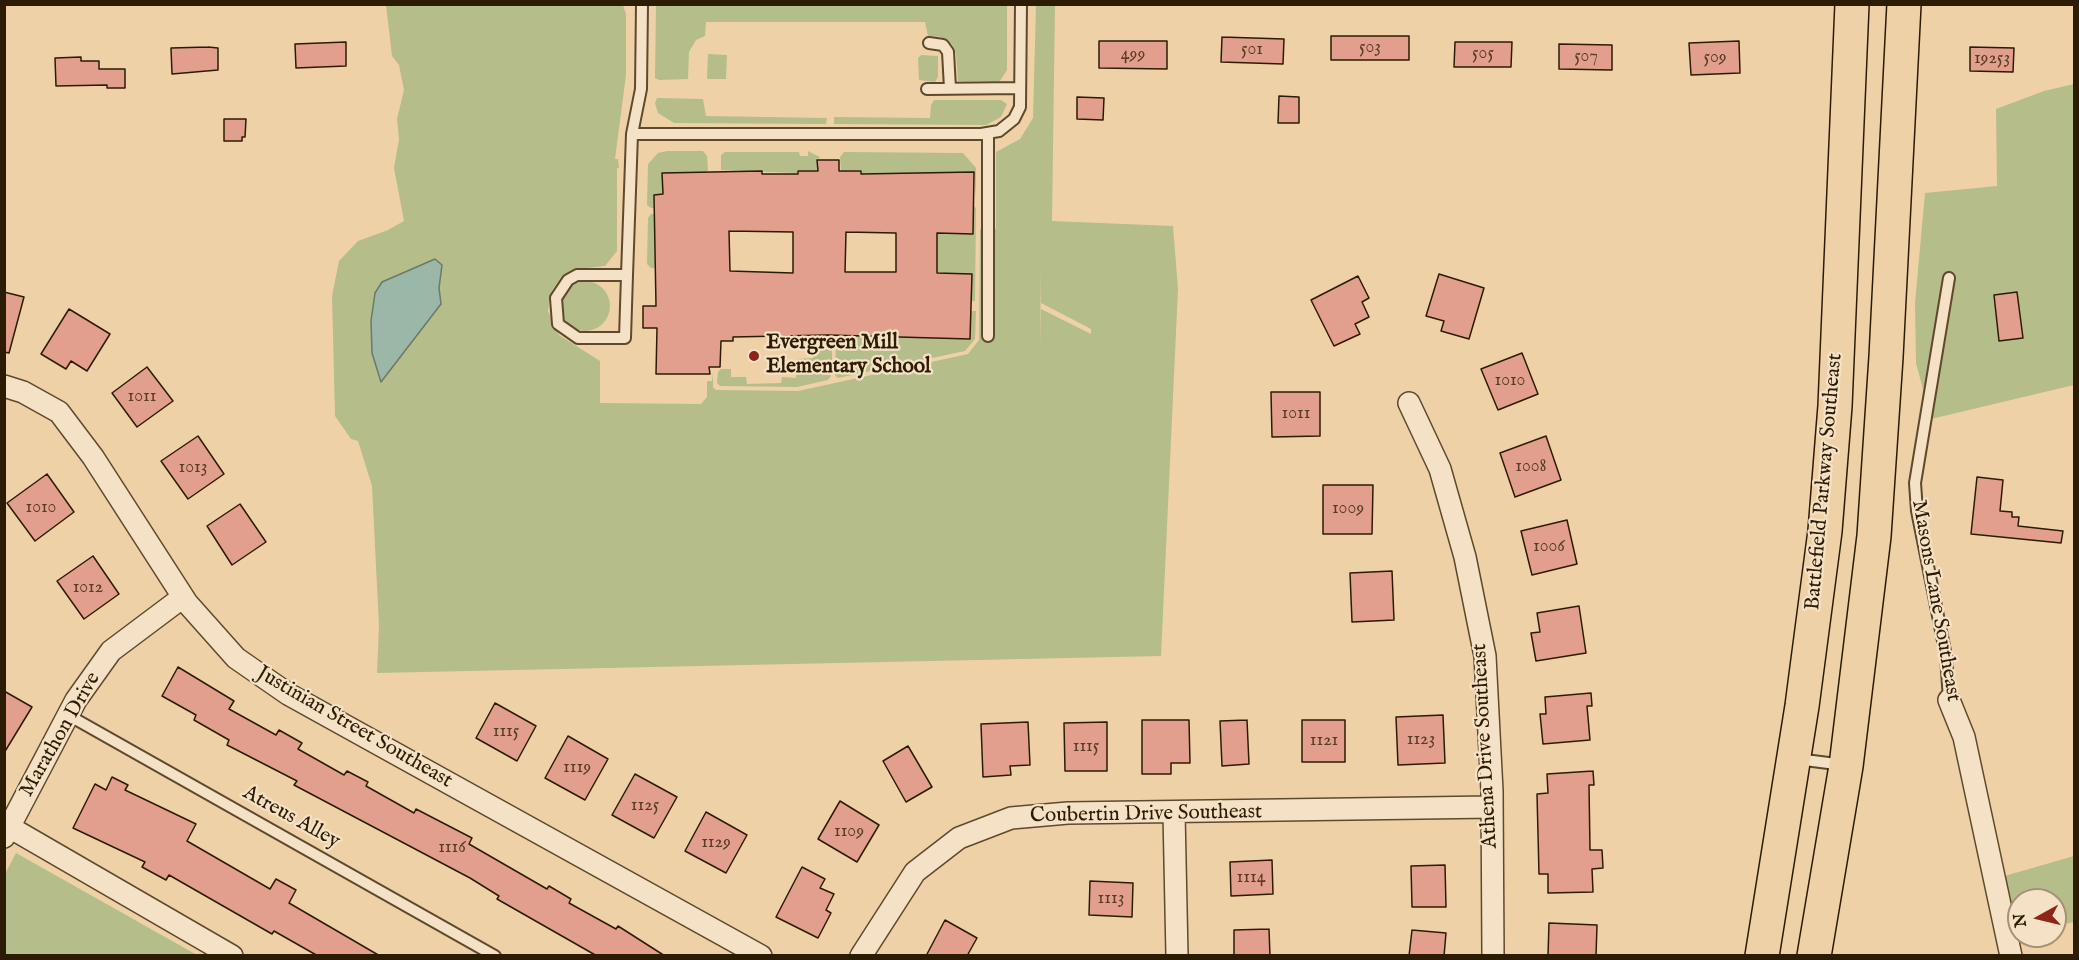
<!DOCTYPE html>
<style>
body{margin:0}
#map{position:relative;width:2079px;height:960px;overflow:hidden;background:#efd1a8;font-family:"IM FELL English",serif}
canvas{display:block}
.frame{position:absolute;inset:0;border:6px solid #2d1c04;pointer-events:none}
.north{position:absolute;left:2007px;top:888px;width:60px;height:60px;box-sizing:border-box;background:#f5e1c6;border:2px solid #a59278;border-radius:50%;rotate:262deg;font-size:16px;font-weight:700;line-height:24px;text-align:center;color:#2d1c04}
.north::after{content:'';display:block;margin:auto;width:21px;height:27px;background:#8f2418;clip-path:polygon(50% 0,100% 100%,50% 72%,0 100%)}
</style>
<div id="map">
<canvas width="2079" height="960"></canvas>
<div class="frame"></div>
<div class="north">N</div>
</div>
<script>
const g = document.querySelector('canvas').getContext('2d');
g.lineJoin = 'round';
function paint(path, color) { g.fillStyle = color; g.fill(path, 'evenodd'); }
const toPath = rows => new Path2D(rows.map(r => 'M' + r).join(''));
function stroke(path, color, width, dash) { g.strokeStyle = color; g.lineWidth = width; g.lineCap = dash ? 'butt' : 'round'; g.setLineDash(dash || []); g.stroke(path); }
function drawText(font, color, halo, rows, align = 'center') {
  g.font = font + ' "IM FELL English",serif'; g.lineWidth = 4.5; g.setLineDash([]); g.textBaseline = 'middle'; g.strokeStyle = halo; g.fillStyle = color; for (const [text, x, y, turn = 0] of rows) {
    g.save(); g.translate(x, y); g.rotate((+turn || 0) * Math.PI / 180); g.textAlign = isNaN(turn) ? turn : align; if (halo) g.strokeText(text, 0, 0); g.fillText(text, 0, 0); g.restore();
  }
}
paint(toPath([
 [386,5,623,5,626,14,626,75,615,159,618,159,619,168,617,168,617,251,605,266,578,269,562,276,551,292,548,311,559,335,600,361,600,403,701,404,707,397,707,381,712,381,713,372,713,387,716,390,798,391,968,354,979,340,980,229,996,229,996,152,1020,139,1033,118,1036,5,1055,5,1052,221,1173,226,1178,289,1161,656,377,673,379,626,372,486,358,441,351,439,335,416,332,296,339,261,358,241,388,230,404,221,394,168,399,139,397,119,404,90,399,65,392,56],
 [1041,269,1041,303,1091,329,1091,334,1041,309,1040,345],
 [656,5,1007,5,1007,70,1000,81,958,81,956,54,952,45,941,37,928,36,925,22,706,22,705,36,696,40,689,52,688,79,659,80,655,78],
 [708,54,727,55,726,79,707,79],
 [921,55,938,56,938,77,935,82,919,80,918,58],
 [2074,84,2074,385,1931,419,1916,363,1915,303,1925,193,1997,186,1996,109,2044,91],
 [657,98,703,99,706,116,827,118,826,124,674,123,658,113,655,103],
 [934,100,1001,100,1007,104,1001,117,986,125,834,124,834,117,930,118,931,105],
 [667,151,703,151,707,156,708,170,705,173,662,173,663,194,654,195,654,208,651,208,647,205,648,164,658,153],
 [808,151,820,157,817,160,817,170,797,170,797,173,721,170,721,155,725,152,799,152,800,156,808,156],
 [844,152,963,153,976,168,976,197,974,172,862,174,861,170,841,170,840,157],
 [974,206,976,208,975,301,971,301,971,274,937,273,937,233,973,234],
 [651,214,654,214,655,268,651,268,647,264,648,218],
 '560 306a25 25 0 1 1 50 0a25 25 0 1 1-50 0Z',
 [971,311,976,311,975,339,965,351,838,378,835,375,836,343,842,340,842,335,970,339],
 [813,335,828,335,827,340,832,343,832,362,829,365,797,364,797,359,813,358],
 [797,368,828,368,831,376,828,380,797,387,720,386,717,383,718,372,721,369,731,369,731,377,746,377,747,384,781,383,782,377,796,378],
 [16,853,197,955,5,955,5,874],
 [2074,856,2074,922,2055,926,2055,900,2019,900,2019,934,2014,935,2001,877]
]), '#b5bd8b');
const water = toPath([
 [435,259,442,265,439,288,441,304,381,382,372,353,371,321,375,293,382,282,435,259]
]);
paint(water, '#9ab7a7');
stroke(water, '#6e7966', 1.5);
const building = toPath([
 [1331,36,1409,36,1409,60,1331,60,1331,36],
 [1222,37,1284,39,1283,64,1221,62,1222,37],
 [1099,41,1167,41,1167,69,1099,68,1099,41],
 [1739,41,1740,73,1691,75,1689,43,1739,41],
 [346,42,346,66,296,68,295,44,346,42],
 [1455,42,1512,42,1511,67,1454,67,1455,42],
 [1559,44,1612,45,1612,70,1559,69,1559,44],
 [208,47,218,48,218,70,172,74,171,48,208,47],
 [1970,47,2014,48,2013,72,1970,71,1970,47],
 [81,57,81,61,99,61,99,69,125,69,125,88,107,88,107,85,56,86,55,58,81,57],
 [1279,96,1299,97,1299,123,1278,123,1279,96],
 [1077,97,1104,98,1103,120,1077,119,1077,97],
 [224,119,246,119,245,137,242,137,242,141,224,141,224,119],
 [817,160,839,160,839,171,861,171,861,174,974,172,973,234,937,233,937,273,972,274,970,339,828,335,733,337,733,341,721,341,720,367,709,367,710,374,656,374,657,328,643,328,643,306,656,306,654,195,663,194,662,173,762,171,762,174,798,174,798,171,818,171,817,160],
 [729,231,793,232,793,273,730,271,729,231],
 [846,232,896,233,896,272,845,272,846,232],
 [1439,274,1484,288,1469,339,1441,331,1444,321,1426,316,1439,274],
 [1358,276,1369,298,1362,302,1369,317,1355,324,1360,334,1334,346,1311,300,1358,276],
 [4,292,24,297,9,353,4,352,4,292],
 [2017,292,2023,338,1999,341,1994,295,2017,292],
 [69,309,110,334,87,371,71,361,66,369,41,354,69,309],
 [1522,353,1538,394,1498,410,1481,369,1522,353],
 [147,367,173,401,137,427,112,393,147,367],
 [1271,392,1320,392,1320,436,1272,437,1271,392],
 [198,436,224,474,188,499,161,461,198,436],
 [1546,436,1561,480,1515,497,1500,453,1546,436],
 [47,474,74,512,35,541,7,503,47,474],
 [1977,477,2003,480,2000,511,2012,512,2012,517,2019,517,2018,526,2063,531,2061,543,1971,534,1977,477],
 [1323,485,1373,485,1372,534,1323,534,1323,485],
 [240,504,266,542,232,565,207,526,240,504],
 [1567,520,1577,564,1532,575,1521,531,1567,520],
 [93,556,119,594,84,619,57,581,93,556],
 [1392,571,1394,620,1352,622,1350,573,1392,571],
 [1579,606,1586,653,1536,661,1531,633,1540,632,1537,613,1579,606],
 [178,667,234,701,229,709,276,735,279,730,302,743,298,749,344,775,347,771,368,782,366,786,414,813,416,809,472,838,469,844,547,889,549,886,571,899,569,903,616,929,618,926,665,956,597,956,497,899,499,896,470,878,294,785,297,781,227,745,229,740,194,720,196,715,162,696,178,667],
 [4,691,32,707,4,753,4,691],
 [1591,693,1592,706,1587,706,1590,740,1543,744,1540,714,1546,714,1545,697,1591,693],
 [495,703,536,726,517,761,476,738,495,703],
 [1443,715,1445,763,1398,765,1396,717,1443,715],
 [1142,720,1189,720,1190,763,1171,763,1171,774,1142,774,1142,720],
 [1247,720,1249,764,1222,766,1220,721,1247,720],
 [1302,720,1345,720,1345,762,1302,762,1302,720],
 [1028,722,1030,765,1010,766,1011,775,983,777,981,724,1028,722],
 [1107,722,1107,771,1065,771,1064,723,1107,722],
 [568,736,608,759,585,800,545,778,568,736],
 [908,746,932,787,906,802,883,761,908,746],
 [1593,771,1594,785,1589,785,1590,850,1602,850,1603,868,1592,869,1593,892,1548,893,1548,874,1539,874,1537,794,1548,793,1547,774,1593,771],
 [635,774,677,797,654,838,612,815,635,774],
 [112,777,128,785,125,790,196,824,187,841,270,889,276,879,296,890,289,903,380,956,318,956,274,931,272,934,169,875,166,880,142,867,145,862,73,828,95,784,106,790,112,777],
 [840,801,879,825,857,862,818,839,840,801],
 [706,812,747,835,726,873,685,851,706,812],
 [1272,860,1273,894,1231,896,1230,862,1272,860],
 [1445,865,1446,907,1412,907,1411,866,1445,865],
 [802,867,825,879,820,888,834,894,826,910,831,913,818,938,776,917,802,867],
 [1090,881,1133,883,1132,917,1089,915,1090,881],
 [945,920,977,938,967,956,926,956,945,920],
 [1549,923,1597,925,1596,956,1548,956,1549,923],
 [1269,929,1270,956,1234,956,1234,930,1269,929],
 [1412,930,1446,933,1444,956,1409,956,1412,930]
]);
paint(building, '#e39f8d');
stroke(building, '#2d1c04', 1.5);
const service = toPath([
 [929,43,943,45,948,52,950,88],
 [927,89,1019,88],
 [988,133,988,336],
 [632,134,981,134,999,131,1014,119,1020,107,1021,4],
 [627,275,577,275,568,280,556,298,558,324,578,338,625,338,627,275,632,134,641,89,642,4],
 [1949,700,1946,656,1917,511,1915,483,1949,278],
 [68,715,495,956],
 [1797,759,1844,765]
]);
const minor = toPath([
 [4,386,23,392,59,412,93,457,187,603,236,658,288,694,761,956],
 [1409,403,1440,469,1465,557,1485,656,1492,791,1493,956],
 [1949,700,1964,737,2011,956],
 [1174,813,1177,956],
 [4,824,232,956],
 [4,837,76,700,111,651,183,597],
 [861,956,915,872,959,838,1011,818,1068,813,1492,807]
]);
const primary = toPath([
 [1762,956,1802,706,1825,531,1835,406,1852,4],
 [1814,956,1846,766,1874,536,1886,357,1904,4]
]);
stroke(service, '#5e492d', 14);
stroke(minor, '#5e492d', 24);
stroke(primary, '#2d1c04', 36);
stroke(service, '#f5e1c6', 10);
stroke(minor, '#f5e1c6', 21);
stroke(primary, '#efd1a8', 33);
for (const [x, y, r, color] of [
 [754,356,6,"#8f2418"]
]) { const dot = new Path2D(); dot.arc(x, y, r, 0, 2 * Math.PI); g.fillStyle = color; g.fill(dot); stroke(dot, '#f5e1c6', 2); }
drawText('18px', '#5a3d26', null, [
 ["503",1370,48],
 ["501",1252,50],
 ["505",1483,54],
 ["499",1133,55],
 ["507",1586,57],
 ["509",1715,58],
 ["19253",1992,59],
 ["1010",1510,381],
 ["1011",142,397],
 ["1011",1296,414],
 ["1008",1531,467],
 ["1013",193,468],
 ["1010",41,508],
 ["1009",1348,509],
 ["1006",1549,547],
 ["1012",88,588],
 ["1115",506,732],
 ["1123",1421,740],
 ["1121",1324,741],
 ["1115",1086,747],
 ["1119",577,768],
 ["1125",645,806],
 ["1109",849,832],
 ["1129",716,843],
 ["1116",452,848],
 ["1114",1251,878],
 ["1113",1111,899]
]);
drawText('bold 21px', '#2d1c04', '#f5e1c6', [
 ["Evergreen Mill",766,344],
 ["Elementary School",766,368]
], 'left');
drawText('21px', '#2d1c04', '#f5e1c6', [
 ["Battlefield Parkway Southeast",1825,482,-85],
 ["Masons Lane Southeast",1935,601,80],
 ["Justinian Street Southeast",354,728,30],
 ["Marathon Drive",61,735,-60],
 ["Athena Drive Southeast",1486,746,-93],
 ["Coubertin Drive Southeast",1146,815,-1],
 ["Atreus Alley",291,818,29]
]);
</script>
